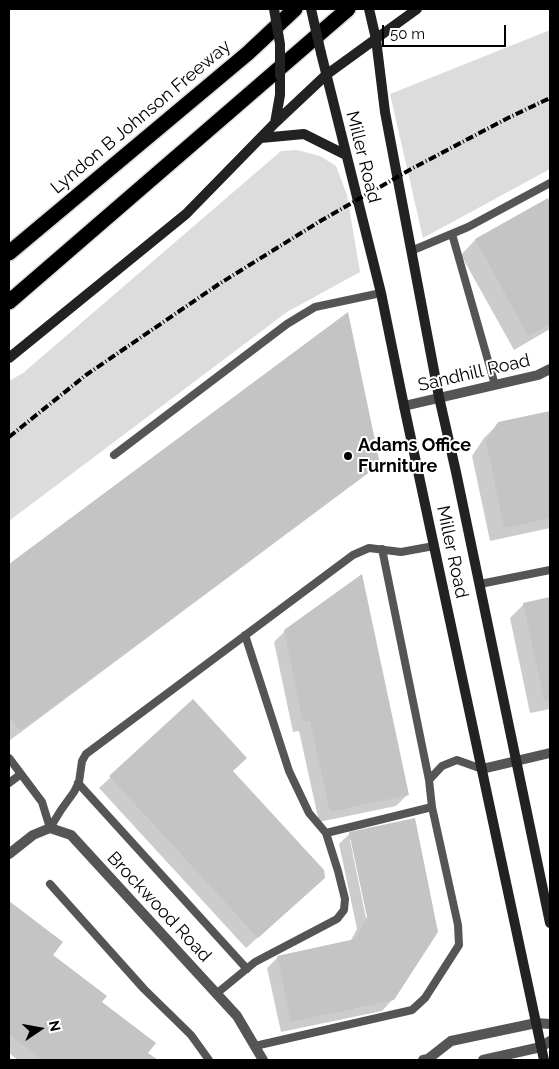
<!DOCTYPE html>
<style>
body{margin:0}
#map{position:relative;width:559px;height:1069px;overflow:hidden;background:#fff;font-family:Raleway,sans-serif}
canvas{display:block}
.frame{position:absolute;inset:0;border:10px solid #000;pointer-events:none}
.north{position:absolute;left:15px;top:1004px;width:50px;height:50px;-webkit-text-stroke:4px #fff;paint-order:stroke;rotate:78deg;font-size:14px;font-weight:700;line-height:20px;text-align:center;color:#000}
.north::after{content:'';display:block;margin:auto;width:18px;height:22px;background:#000;clip-path:polygon(50% 0,100% 100%,50% 72%,0 100%)}
.scale{position:absolute;left:382px;top:25px;width:124px;height:22px;box-sizing:border-box;border:2px solid #000;border-top:0;padding-left:6px;font-size:15px;line-height:18px;white-space:nowrap;color:#000;-webkit-text-stroke:4px #fff;paint-order:stroke}
</style>
<div id="map">
<canvas width="559" height="1069"></canvas>
<div class="frame"></div>
<div class="north">N</div>
<div class="scale">50 m</div>
</div>
<script>
const g = document.querySelector('canvas').getContext('2d');
g.lineJoin = 'round';
function paint(path, color) { g.fillStyle = color; g.fill(path, 'evenodd'); }
const toPath = rows => new Path2D(rows.map(r => 'M' + r).join(''));
function stroke(path, color, width, dash) { g.strokeStyle = color; g.lineWidth = width; g.lineCap = dash ? 'butt' : 'round'; g.setLineDash(dash || []); g.stroke(path); }
function drawText(font, color, halo, rows, align = 'center') {
  g.font = font + ' Raleway,sans-serif'; g.lineWidth = 4; g.setLineDash([]); g.textBaseline = 'middle'; g.strokeStyle = halo; g.fillStyle = color; for (const [text, x, y, turn = 0] of rows) {
    g.save(); g.translate(x, y); g.rotate((+turn || 0) * Math.PI / 180); g.textAlign = isNaN(turn) ? turn : align; if (halo) g.strokeText(text, 0, 0); g.fillText(text, 0, 0); g.restore();
  }
}
paint(toPath([
 [550,30,550,169,423,238,390,94],
 [297,150,320,156,336,166,347,195,360,272,287,312,9,521,9,381,23,373,281,151]
]), '#dcdcdc');
paint(toPath([
 [547,199,550,204,550,329,514,350,461,255,475,240],
 [347,315,378,463,367,474,9,741,9,566],
 [550,412,550,528,490,541,472,456,484,438,499,423],
 [550,598,550,709,530,713,510,618,524,604],
 [285,631,407,795,396,806,319,822,299,731,293,732,274,642],
 [193,701,232,771,313,888,246,948,99,788],
 [414,820,437,931,393,999,382,1011,281,1032,267,968,278,957,350,942,357,929,339,844,350,833],
 [350,840,352,840,370,923,367,923],
 [9,902,61,942,51,955,100,1002,147,1054,155,1060,18,1060,9,1053]
]), '#0003');
paint(toPath([
 [548,198,550,202,550,324,528,336,475,239],
 [348,312,380,464,20,731,9,716,9,564],
 [550,411,550,518,504,528,486,441,498,422],
 [362,574,409,795,330,812,310,721,303,722,284,630],
 [550,597,550,699,544,700,523,603],
 [193,699,247,758,233,771,324,870,325,878,258,938,109,776],
 [415,818,438,932,394,1000,291,1022,277,956,355,939,367,917,349,832],
 [9,901,63,942,53,955,107,996,102,1002,156,1043,148,1053,158,1060,42,1060,9,1034]
]), '#c4c4c4');
const highway = toPath([
 [9,253,248,53,295,9],
 [9,302,348,9]
]);
stroke(highway, '#dbdbdb', 18);
stroke(toPath([
 [452,234,495,385],
 [411,251,468,227,550,183],
 [114,455,287,324,315,307,381,293],
 [382,549,429,780],
 [480,584,550,570],
 [245,635,289,771,309,813,326,833],
 [9,758,42,802,50,828],
 [9,783,21,774],
 [78,783,247,969],
 [50,828,61,810,74,792,79,782,82,761,86,754,353,555,369,548,401,552,434,546],
 [50,884,144,989,191,1035,209,1060],
 [216,994,255,962,337,919,344,910,345,899,338,871,326,833,432,807,429,780,442,766,457,760,482,769],
 [255,1046,412,1010,425,998,459,945,458,925,432,807]
]), '#555', 8);
stroke(toPath([
 [404,406,538,375,550,369],
 [482,769,550,753],
 [9,854,33,835,50,828,71,835,237,1016,263,1060],
 [423,1060,428,1059,451,1041,536,1023,550,1024],
 [483,1060,541,1047,550,1041]
]), '#555', 10);
stroke(toPath([
 [369,9,376,39,385,112,439,397,456,472,550,923],
 [321,53,381,293,404,406,544,1060],
 [275,123,280,95,280,76],
 [261,138,304,134,346,155],
 [9,358,186,214,275,123,326,75,417,9]
]), '#222', 10);
stroke(highway, '#000', 15);
stroke(toPath([
 [9,437,86,375,219,284,322,220,413,168,508,118,550,98]
]), '#000', 4, [8, 2.5, 1, 2.5]);
stroke(toPath([
 [274,9,280,44,280,76],
 [311,9,321,53]
]), '#222', 10);
for (const [x, y, r, color] of [
 [348,456,5,"#000"]
]) { const dot = new Path2D(); dot.arc(x, y, r, 0, 2 * Math.PI); g.fillStyle = color; g.fill(dot); stroke(dot, '#fff', 2); }
drawText('18px', '#000', '#fff', [
 ["Lyndon B Johnson Freeway",141,117,-40],
 ["Miller Road",363,157,76],
 ["Sandhill Road",474,373,-13],
 ["Miller Road",452,552,78],
 ["Brockwood Road",159,907,47]
]);
drawText('bold 18px', '#000', '#fff', [
 ["Adams Office",358,446],
 ["Furniture",358,467]
], 'left');
</script>
